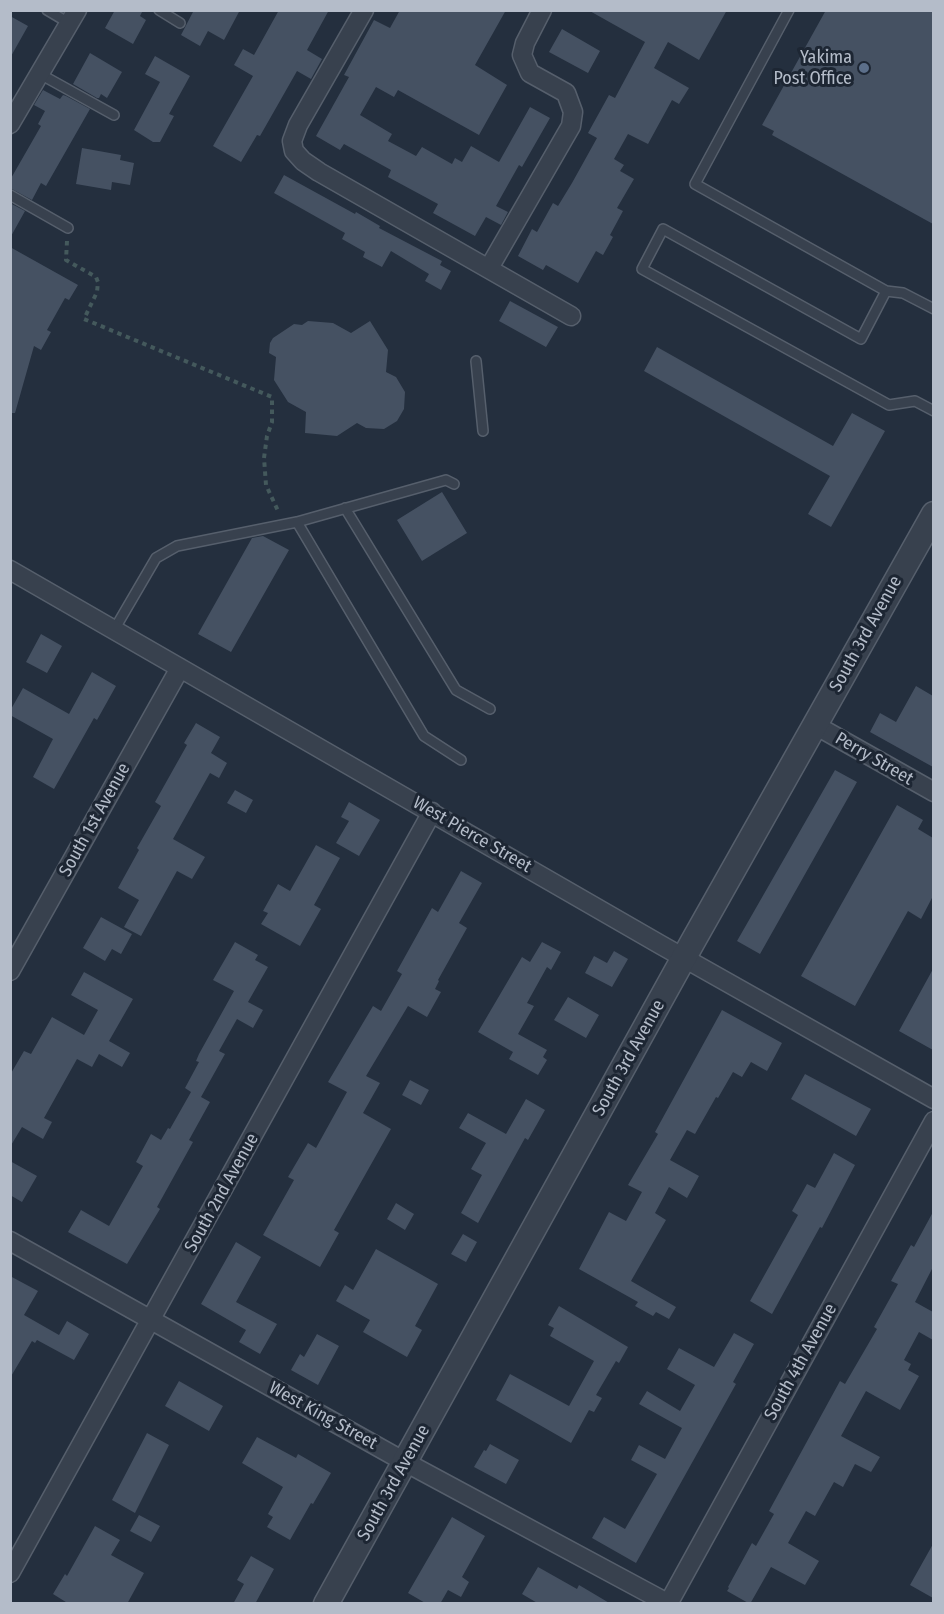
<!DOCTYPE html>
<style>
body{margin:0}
#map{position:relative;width:944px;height:1614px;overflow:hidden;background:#242f3e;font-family:"Fira Sans Condensed",sans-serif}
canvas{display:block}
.frame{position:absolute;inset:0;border:12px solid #b4bcc9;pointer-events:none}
</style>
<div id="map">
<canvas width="944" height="1614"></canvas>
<div class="frame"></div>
</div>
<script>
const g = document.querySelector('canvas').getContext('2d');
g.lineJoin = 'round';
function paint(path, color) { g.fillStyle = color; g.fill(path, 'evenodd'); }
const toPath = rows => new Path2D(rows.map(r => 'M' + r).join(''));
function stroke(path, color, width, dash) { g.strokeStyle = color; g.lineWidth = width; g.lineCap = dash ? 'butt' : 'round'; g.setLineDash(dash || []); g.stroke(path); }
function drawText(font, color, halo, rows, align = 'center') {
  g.font = font + ' "Fira Sans Condensed",sans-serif'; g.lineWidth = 6; g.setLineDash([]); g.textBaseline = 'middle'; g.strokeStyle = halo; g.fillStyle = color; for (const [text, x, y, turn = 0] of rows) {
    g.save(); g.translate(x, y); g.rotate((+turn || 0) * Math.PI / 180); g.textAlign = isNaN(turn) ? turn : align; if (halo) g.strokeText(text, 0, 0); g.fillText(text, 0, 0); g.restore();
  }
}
paint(toPath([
 [115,10,143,10,140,16,146,20,133,44,105,28],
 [194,10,240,10,224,40,208,31,200,46,181,35],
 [279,10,329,10,307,50,322,59,311,79,297,71,260,136,257,135,241,162,213,146,253,76,234,65,243,49,254,55],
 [400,10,506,10,475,65,507,85,479,135,398,90,394,97,376,87,360,115,392,134,388,141,416,156,422,147,452,164,455,158,462,162,471,146,499,162,530,107,550,118,522,167,519,165,496,206,508,212,501,225,486,217,475,236,433,213,438,204,388,177,391,170,344,144,340,150,316,136,349,77,344,75,374,20,390,28],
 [588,10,727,10,699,60,668,42,654,68,689,88,679,104,672,100,648,144,628,134,614,159,624,165,620,171,634,179,617,208,623,211,610,235,613,237,603,255,596,251,578,283,546,265,543,270,518,256,532,229,537,232,553,203,558,206,572,183,597,138,588,133,609,95,615,98,645,42],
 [826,10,933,10,933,224,772,135,774,131,762,125],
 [10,16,28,26,10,58],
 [562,29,600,51,588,73,549,52],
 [90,53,122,72,107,98,101,94,99,98,97,98,73,84],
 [155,56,190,76,169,114,174,116,160,142,153,142,134,130,160,82,145,74],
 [43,90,60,99,63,95,66,96,90,109,46,186,41,183,32,200,10,188,10,180,41,126,38,124,45,111,34,105],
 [82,148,121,155,120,160,134,163,130,185,112,182,111,190,76,184],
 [284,175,355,214,356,212,380,226,379,228,442,261,440,265,451,271,441,290,425,281,429,274,391,251,382,267,363,257,365,252,342,239,345,233,274,193],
 [10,203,25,211,10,238],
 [10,247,78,285,69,300,65,298,47,330,51,332,41,350,34,346,15,413,10,413],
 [510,301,558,327,546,347,499,321],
 [308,321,333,323,351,333,370,321,388,350,386,372,396,377,405,392,404,409,397,421,384,429,366,428,357,423,337,436,305,433,306,412,288,402,274,380,276,357,269,353,270,343,273,338,294,324,302,325],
 [657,347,833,446,852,413,885,431,831,527,808,514,830,476,644,371],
 [442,492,467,533,422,561,397,520],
 [263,536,289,550,231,652,198,634,252,538],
 [41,634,62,646,47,673,26,662],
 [92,672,116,686,97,720,94,718,54,789,33,777,53,739,10,715,10,711,23,688,69,714],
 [916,686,933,696,933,767,870,732,880,713,896,722],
 [196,723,220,737,211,753,227,763,219,778,210,773,173,839,205,857,192,879,177,871,141,936,124,927,139,900,118,888,139,850,137,848,161,806,155,802,187,745,184,743],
 [835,770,857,782,760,954,737,941],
 [235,790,253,800,246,813,227,803],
 [349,802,380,820,359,856,336,843,349,821,341,817],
 [897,805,923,820,918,829,933,838,933,896,921,919,908,911,855,1006,801,976],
 [316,845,340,858,314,905,321,909,300,946,261,924,268,913,263,911,278,884,290,891],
 [461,871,482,883,459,923,467,928,438,980,439,981,435,989,441,992,427,1017,408,1006,366,1076,380,1083,363,1113,391,1129,334,1230,339,1233,320,1267,263,1235,294,1180,288,1177,308,1143,316,1148,347,1092,328,1082,373,1006,381,1011,402,974,397,971,432,908,438,912],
 [101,917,132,934,121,954,112,949,105,961,83,948],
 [235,942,258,955,255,960,268,967,248,1002,263,1010,253,1028,237,1019,219,1051,225,1054,201,1097,210,1102,189,1140,193,1142,157,1207,160,1209,127,1264,68,1232,81,1210,109,1226,143,1166,136,1162,151,1134,161,1140,168,1128,170,1129,191,1092,185,1088,199,1062,196,1061,199,1054,234,991,213,980],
 [542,942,561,952,551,970,547,967,527,1003,534,1006,518,1034,547,1050,543,1057,547,1060,538,1075,509,1059,513,1052,478,1032,522,957,530,962],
 [614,951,628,959,612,987,585,973,594,956,607,963],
 [933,969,933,1050,899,1031],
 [84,972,133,999,109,1041,130,1053,122,1067,99,1054,92,1067,77,1059,44,1118,52,1122,43,1139,22,1127,10,1147,10,1075,24,1051,31,1054,52,1017,84,1035,98,1010,71,995],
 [568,997,599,1015,586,1038,554,1020],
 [722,1010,782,1043,767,1071,751,1062,742,1077,733,1072,718,1098,716,1097,695,1134,687,1130,670,1160,699,1176,687,1198,669,1187,655,1213,666,1220,631,1281,676,1307,669,1319,656,1312,653,1316,635,1306,638,1302,579,1269,609,1212,626,1221,642,1192,628,1185,658,1134,655,1132],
 [805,1074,871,1109,856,1136,791,1099],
 [410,1080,429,1090,421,1105,402,1095],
 [526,1099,545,1110,528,1140,525,1138,478,1223,461,1213,482,1175,471,1169,486,1143,459,1128,468,1113,506,1134],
 [834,1153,855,1165,822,1228,820,1227,772,1314,750,1301,798,1215,792,1211,807,1184,815,1188],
 [10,1161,37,1176,22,1202,10,1195],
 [396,1203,414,1214,405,1230,387,1219],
 [933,1212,933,1267,915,1302,933,1312,933,1340,919,1332,904,1360,911,1364,908,1370,919,1376,900,1410,866,1391,841,1436,880,1457,871,1472,855,1464,843,1487,834,1482,815,1516,806,1511,788,1543,819,1561,805,1585,771,1567,750,1604,727,1591,729,1588,728,1587,752,1543,756,1546,774,1514,769,1511,840,1381,845,1384,877,1329,874,1327,898,1284,891,1281,911,1245,914,1247],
 [463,1234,477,1242,466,1262,451,1254],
 [236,1242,261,1257,236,1302,277,1324,260,1354,239,1342,246,1330,201,1304],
 [376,1249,438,1284,415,1326,422,1330,407,1357,363,1332,370,1320,336,1301,345,1285,353,1290],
 [10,1276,38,1291,24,1315,59,1335,67,1321,89,1334,74,1360,37,1340,35,1343,32,1341,10,1378],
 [559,1306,628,1347,619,1363,616,1361,596,1395,602,1398,594,1412,589,1410,571,1443,496,1400,510,1374,569,1406,594,1361,550,1336,554,1328,548,1325],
 [734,1333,754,1344,733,1382,736,1384,636,1563,592,1538,604,1517,625,1529,657,1474,631,1460,639,1445,665,1459,682,1428,639,1404,647,1391,680,1411,695,1385,667,1369,679,1348,714,1367],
 [317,1334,339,1346,318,1385,291,1370,300,1354,304,1357],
 [179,1381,223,1406,209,1431,165,1406],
 [147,1433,169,1445,135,1513,112,1500],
 [257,1437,296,1458,298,1454,331,1473,313,1504,311,1503,290,1540,267,1527,273,1517,268,1514,283,1487,242,1463],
 [490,1444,519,1460,506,1484,474,1467,484,1450,486,1451],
 [139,1515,160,1526,151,1542,130,1531],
 [452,1517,485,1536,462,1577,469,1582,461,1597,448,1590,440,1604,427,1604,408,1593],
 [95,1526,120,1540,111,1555,144,1573,127,1604,69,1604,53,1594,65,1574,67,1576],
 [933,1544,933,1598,910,1585],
 [251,1556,274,1569,255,1604,233,1604,244,1584,237,1580],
 [538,1567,577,1589,579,1585,611,1604,539,1604,522,1594]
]), '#455162');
const service = toPath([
 [47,10,69,23],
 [159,10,180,23],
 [789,10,695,184,886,291,861,339,663,229,642,269,889,405,915,401,934,411],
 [40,74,114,115],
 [10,195,68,228],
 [886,291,903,293,934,309],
 [476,361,483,431],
 [345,508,456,690,490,709],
 [297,522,424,736,461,760],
 [114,630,156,558,177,546,297,522,446,480,454,484]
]);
const minor = toPath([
 [364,10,298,125,292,141,294,151,303,161,319,172,571,316],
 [10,124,77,10],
 [489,268,571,126,573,112,566,93,530,73,522,55,525,43,542,10],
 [10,570,661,945,934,1099],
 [815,725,934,792],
 [10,971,180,668],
 [10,1241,405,1462,669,1604],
 [10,1573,432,812],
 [668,1604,934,1121]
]);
const tertiary = toPath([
 [326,1604,692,943,934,514]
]);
stroke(service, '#565f6c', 12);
stroke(minor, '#565f6c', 21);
stroke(tertiary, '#565f6c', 27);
stroke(toPath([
 [67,241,66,260,96,277,98,282,97,292,84,319,272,397,272,422,267,436,264,458,266,485,279,513]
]), '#44595c', 4, [4.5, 4.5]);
stroke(service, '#38414e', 9);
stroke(minor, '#38414e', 18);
stroke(tertiary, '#38414e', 24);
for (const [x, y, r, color] of [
 [864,68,6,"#5c6f8a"]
]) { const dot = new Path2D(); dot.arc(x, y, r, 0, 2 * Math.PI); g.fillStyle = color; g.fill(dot); stroke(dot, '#1d2633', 2); }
drawText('18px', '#b4bcc9', '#1d2633', [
 ["Yakima",852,58],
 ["Post Office",852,79]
], 'right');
drawText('18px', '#b4bcc9', '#1d2633', [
 ["South 3rd Avenue",866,634,-61],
 ["Perry Street",874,759,30],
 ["South 1st Avenue",95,820,-61],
 ["West Pierce Street",472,835,30],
 ["South 3rd Avenue",629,1058,-61],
 ["South 2nd Avenue",222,1193,-61],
 ["South 4th Avenue",801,1362,-61],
 ["West King Street",323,1416,29],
 ["South 3rd Avenue",394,1483,-61]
]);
</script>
